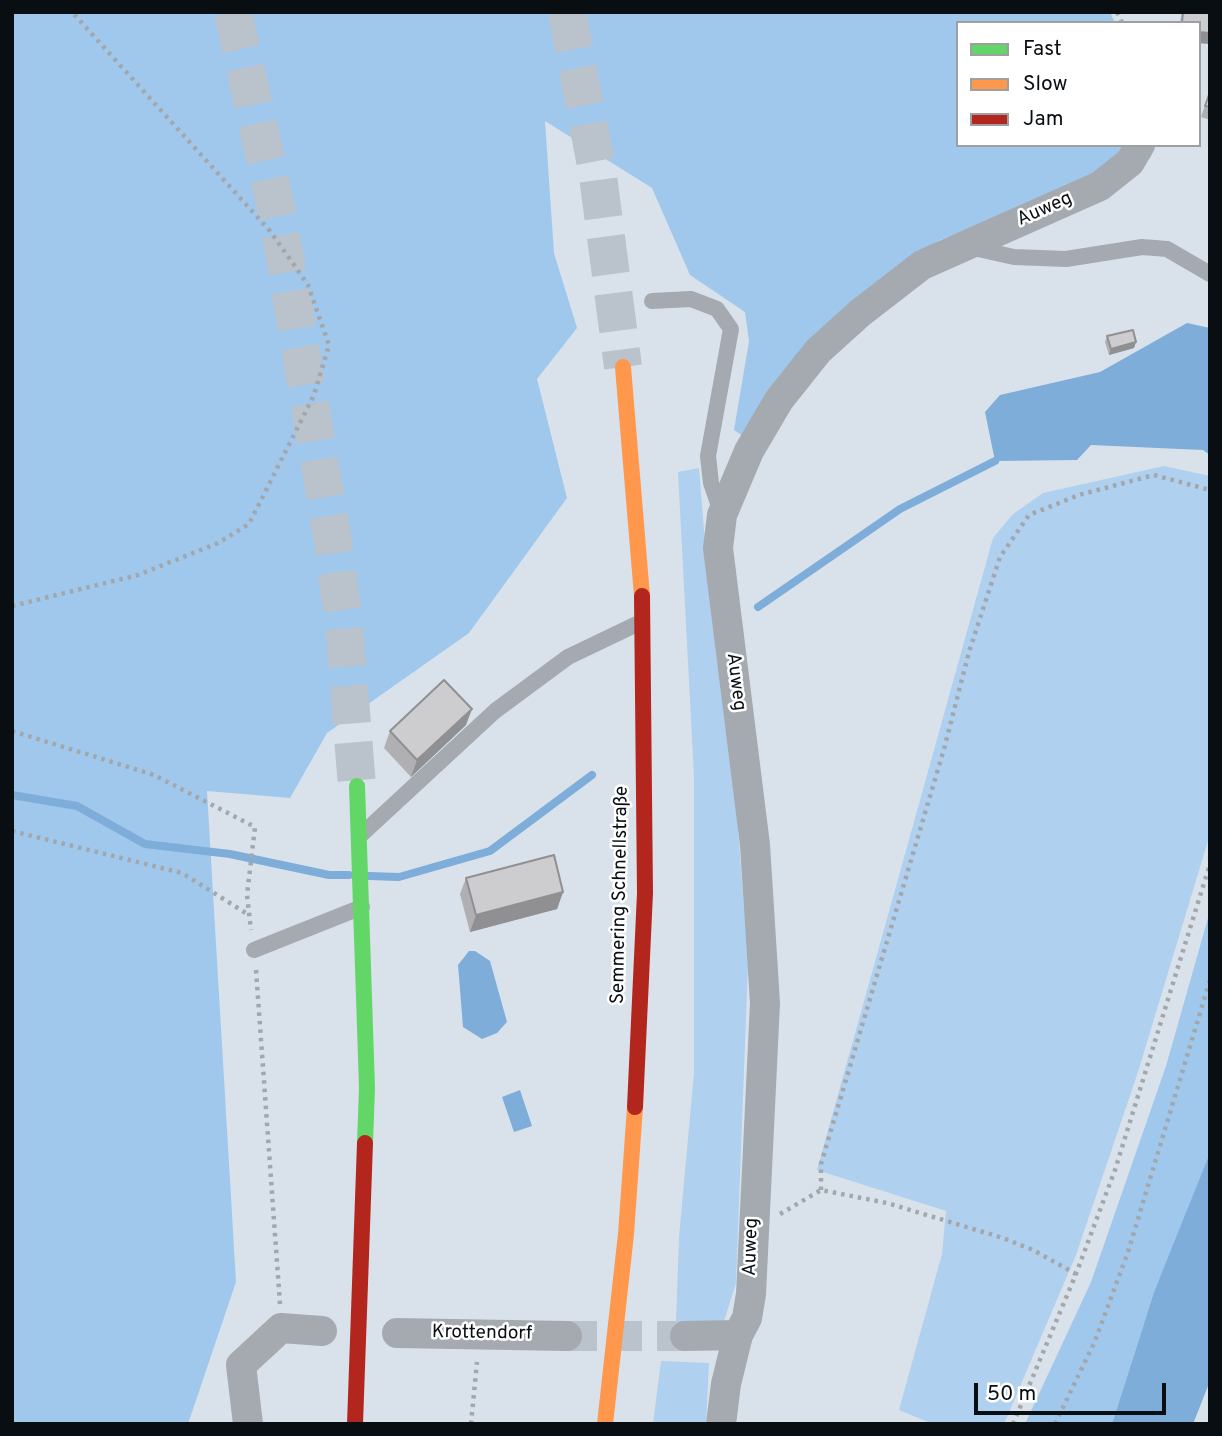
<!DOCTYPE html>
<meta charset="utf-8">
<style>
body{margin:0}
#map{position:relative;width:1222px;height:1436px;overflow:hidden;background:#d9e2eb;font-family:Overpass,sans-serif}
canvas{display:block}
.frame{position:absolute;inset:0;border:14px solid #090e13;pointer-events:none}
.legend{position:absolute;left:956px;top:21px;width:245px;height:126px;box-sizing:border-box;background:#fff;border:2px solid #9d9fa1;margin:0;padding:9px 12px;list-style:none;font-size:21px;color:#090e13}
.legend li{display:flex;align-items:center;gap:14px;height:35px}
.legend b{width:35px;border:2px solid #9d9fa1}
.scale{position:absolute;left:974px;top:1383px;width:192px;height:32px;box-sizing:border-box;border:4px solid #090e13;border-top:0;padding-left:9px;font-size:21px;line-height:24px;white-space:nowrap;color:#090e13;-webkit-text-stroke:5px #fff;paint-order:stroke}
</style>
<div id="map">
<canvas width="1222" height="1436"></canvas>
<div class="frame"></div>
<ul class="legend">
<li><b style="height:9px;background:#63d668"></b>Fast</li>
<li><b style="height:9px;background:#ff974d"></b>Slow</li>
<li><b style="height:9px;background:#b3261e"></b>Jam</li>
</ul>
<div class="scale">50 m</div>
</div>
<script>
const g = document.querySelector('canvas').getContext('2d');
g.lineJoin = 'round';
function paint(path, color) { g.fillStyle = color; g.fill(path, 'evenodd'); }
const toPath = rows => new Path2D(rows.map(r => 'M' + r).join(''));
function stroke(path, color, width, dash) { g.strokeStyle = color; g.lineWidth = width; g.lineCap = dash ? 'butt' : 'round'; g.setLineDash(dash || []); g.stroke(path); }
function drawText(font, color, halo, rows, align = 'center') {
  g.font = font + ' Overpass,sans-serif'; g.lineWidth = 5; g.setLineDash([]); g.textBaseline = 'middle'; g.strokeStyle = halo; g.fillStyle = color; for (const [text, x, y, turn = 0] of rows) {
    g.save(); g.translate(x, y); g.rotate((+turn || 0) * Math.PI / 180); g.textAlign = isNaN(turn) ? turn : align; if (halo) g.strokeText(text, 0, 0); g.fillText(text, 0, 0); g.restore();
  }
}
paint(toPath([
 [1164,466,1210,476,1210,834,1138,1072,1076,1255,1004,1424,933,1424,899,1410,942,1254,946,1211,817,1170,993,538,1013,514,1043,493],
 [699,468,708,580,736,801,748,963,736,1283,724,1321,676,1322,679,1237,694,1073,694,777,678,472],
 [661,1361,709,1363,706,1424,653,1424]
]), '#afd0ee');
paint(toPath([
 [12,12,1110,12,1115,23,958,23,958,145,1134,145,1127,159,1038,202,938,241,838,315,743,436,734,430,749,341,745,312,690,275,652,188,545,121,554,253,577,328,537,379,567,498,469,633,327,733,290,798,207,791,236,1282,188,1424,12,1424],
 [1210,911,1210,1153,1197,1190,1154,1292,1112,1424,1025,1424,1091,1282,1166,1066]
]), '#a0c8ed');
paint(toPath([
 [1187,323,1210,328,1210,455,1203,450,1091,445,1077,460,995,461,985,412,1000,395,1100,372],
 [469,951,475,951,490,961,507,1022,497,1033,482,1039,463,1027,458,965],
 [520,1090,532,1126,514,1132,502,1097],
 [1210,1153,1210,1381,1193,1424,1112,1424,1154,1292]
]), '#7dadd8');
stroke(toPath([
 [758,607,900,509,995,461],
 [12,795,77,806,145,844,230,854,329,875,349,875],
 [369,876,399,877,490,851,592,775]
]), '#7dadd8', 8);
stroke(toPath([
 [567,1336,685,1336]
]), '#bac2cb', 30, [30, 15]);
stroke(toPath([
 [233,12,278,217,332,536,344,626,357,786],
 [567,12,598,176,623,367]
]), '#bac2cb', 38, [38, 19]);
stroke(toPath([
 [1117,12,1122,23],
 [12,606,138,575,218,543,249,524,314,395,329,345,308,285,270,231,72,12],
 [12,731,154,775,255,827,247,895,251,930],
 [12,831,182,873,249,915],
 [256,970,280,1304],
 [821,1190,821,1164,944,749,969,652,1000,557,1029,515,1079,495,1154,475,1210,490],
 [780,1214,821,1190,887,1203,1003,1238,1033,1250,1076,1274],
 [471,1424,477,1362],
 [1013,1424,1076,1274,1115,1170,1210,864],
 [1055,1424,1095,1341,1128,1252,1210,980]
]), '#a3a7ac', 4.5, [3.5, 5]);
stroke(toPath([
 [969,247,1014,257,1066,259,1142,247,1167,249,1210,274],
 [652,301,691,299,717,309,731,329,708,456,711,483,721,512],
 [362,834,495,711,568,657,641,622],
 [254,950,362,907]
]), '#a4aaaf', 16);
stroke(toPath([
 [397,1333,567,1336],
 [685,1336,738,1335],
 [248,1424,241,1365,281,1328,322,1331],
 [721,1424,726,1384,738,1335,747,1318,751,1294,765,1003,755,845,718,548,722,515,749,451,779,400,818,351,860,313,922,265,1100,186,1130,162,1140,145]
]), '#a4aaaf', 30);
stroke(toPath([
 [357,786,367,1088,365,1143]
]), '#63d668', 16);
stroke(toPath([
 [623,367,642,596],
 [605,1424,626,1234,635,1107]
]), '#ff974d', 16);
stroke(toPath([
 [635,1107,645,893,642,596],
 [355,1424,365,1143]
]), '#b3261e', 16);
paint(toPath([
 [1182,12,1210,12,1210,44,1199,43,1199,23,1180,23],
 [1210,91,1210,120,1201,117],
 [1107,336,1136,342,1134,348,1109,355,1105,342],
 [466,725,411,777,384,748,390,731],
 [466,878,563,892,557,909,470,932,460,894]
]), '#b0afb2');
paint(toPath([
 [1199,32,1210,33,1210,44,1199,43],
 [1136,342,1134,348,1109,355,1111,349],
 [472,709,466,725,411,777,417,760],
 [563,892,557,909,470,932,476,915]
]), '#908f91');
const building = toPath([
 [1183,12,1210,12,1210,33,1199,32,1199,23,1182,23,1183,12],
 [1210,92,1210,107,1205,106,1210,92],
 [1133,330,1136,342,1111,349,1107,336,1133,330],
 [444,680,472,709,417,760,390,731,444,680],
 [554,855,563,892,476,915,466,878,554,855]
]);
paint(building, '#cdcccf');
stroke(building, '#908f91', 2);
drawText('19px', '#090e13', '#fff', [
 ["Auweg",1045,210,-24],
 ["Auweg",735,682,83],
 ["Semmering Schnellstraße",621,895,-89],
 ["Auweg",752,1247,-88],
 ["Krottendorf",482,1334,1]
]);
</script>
